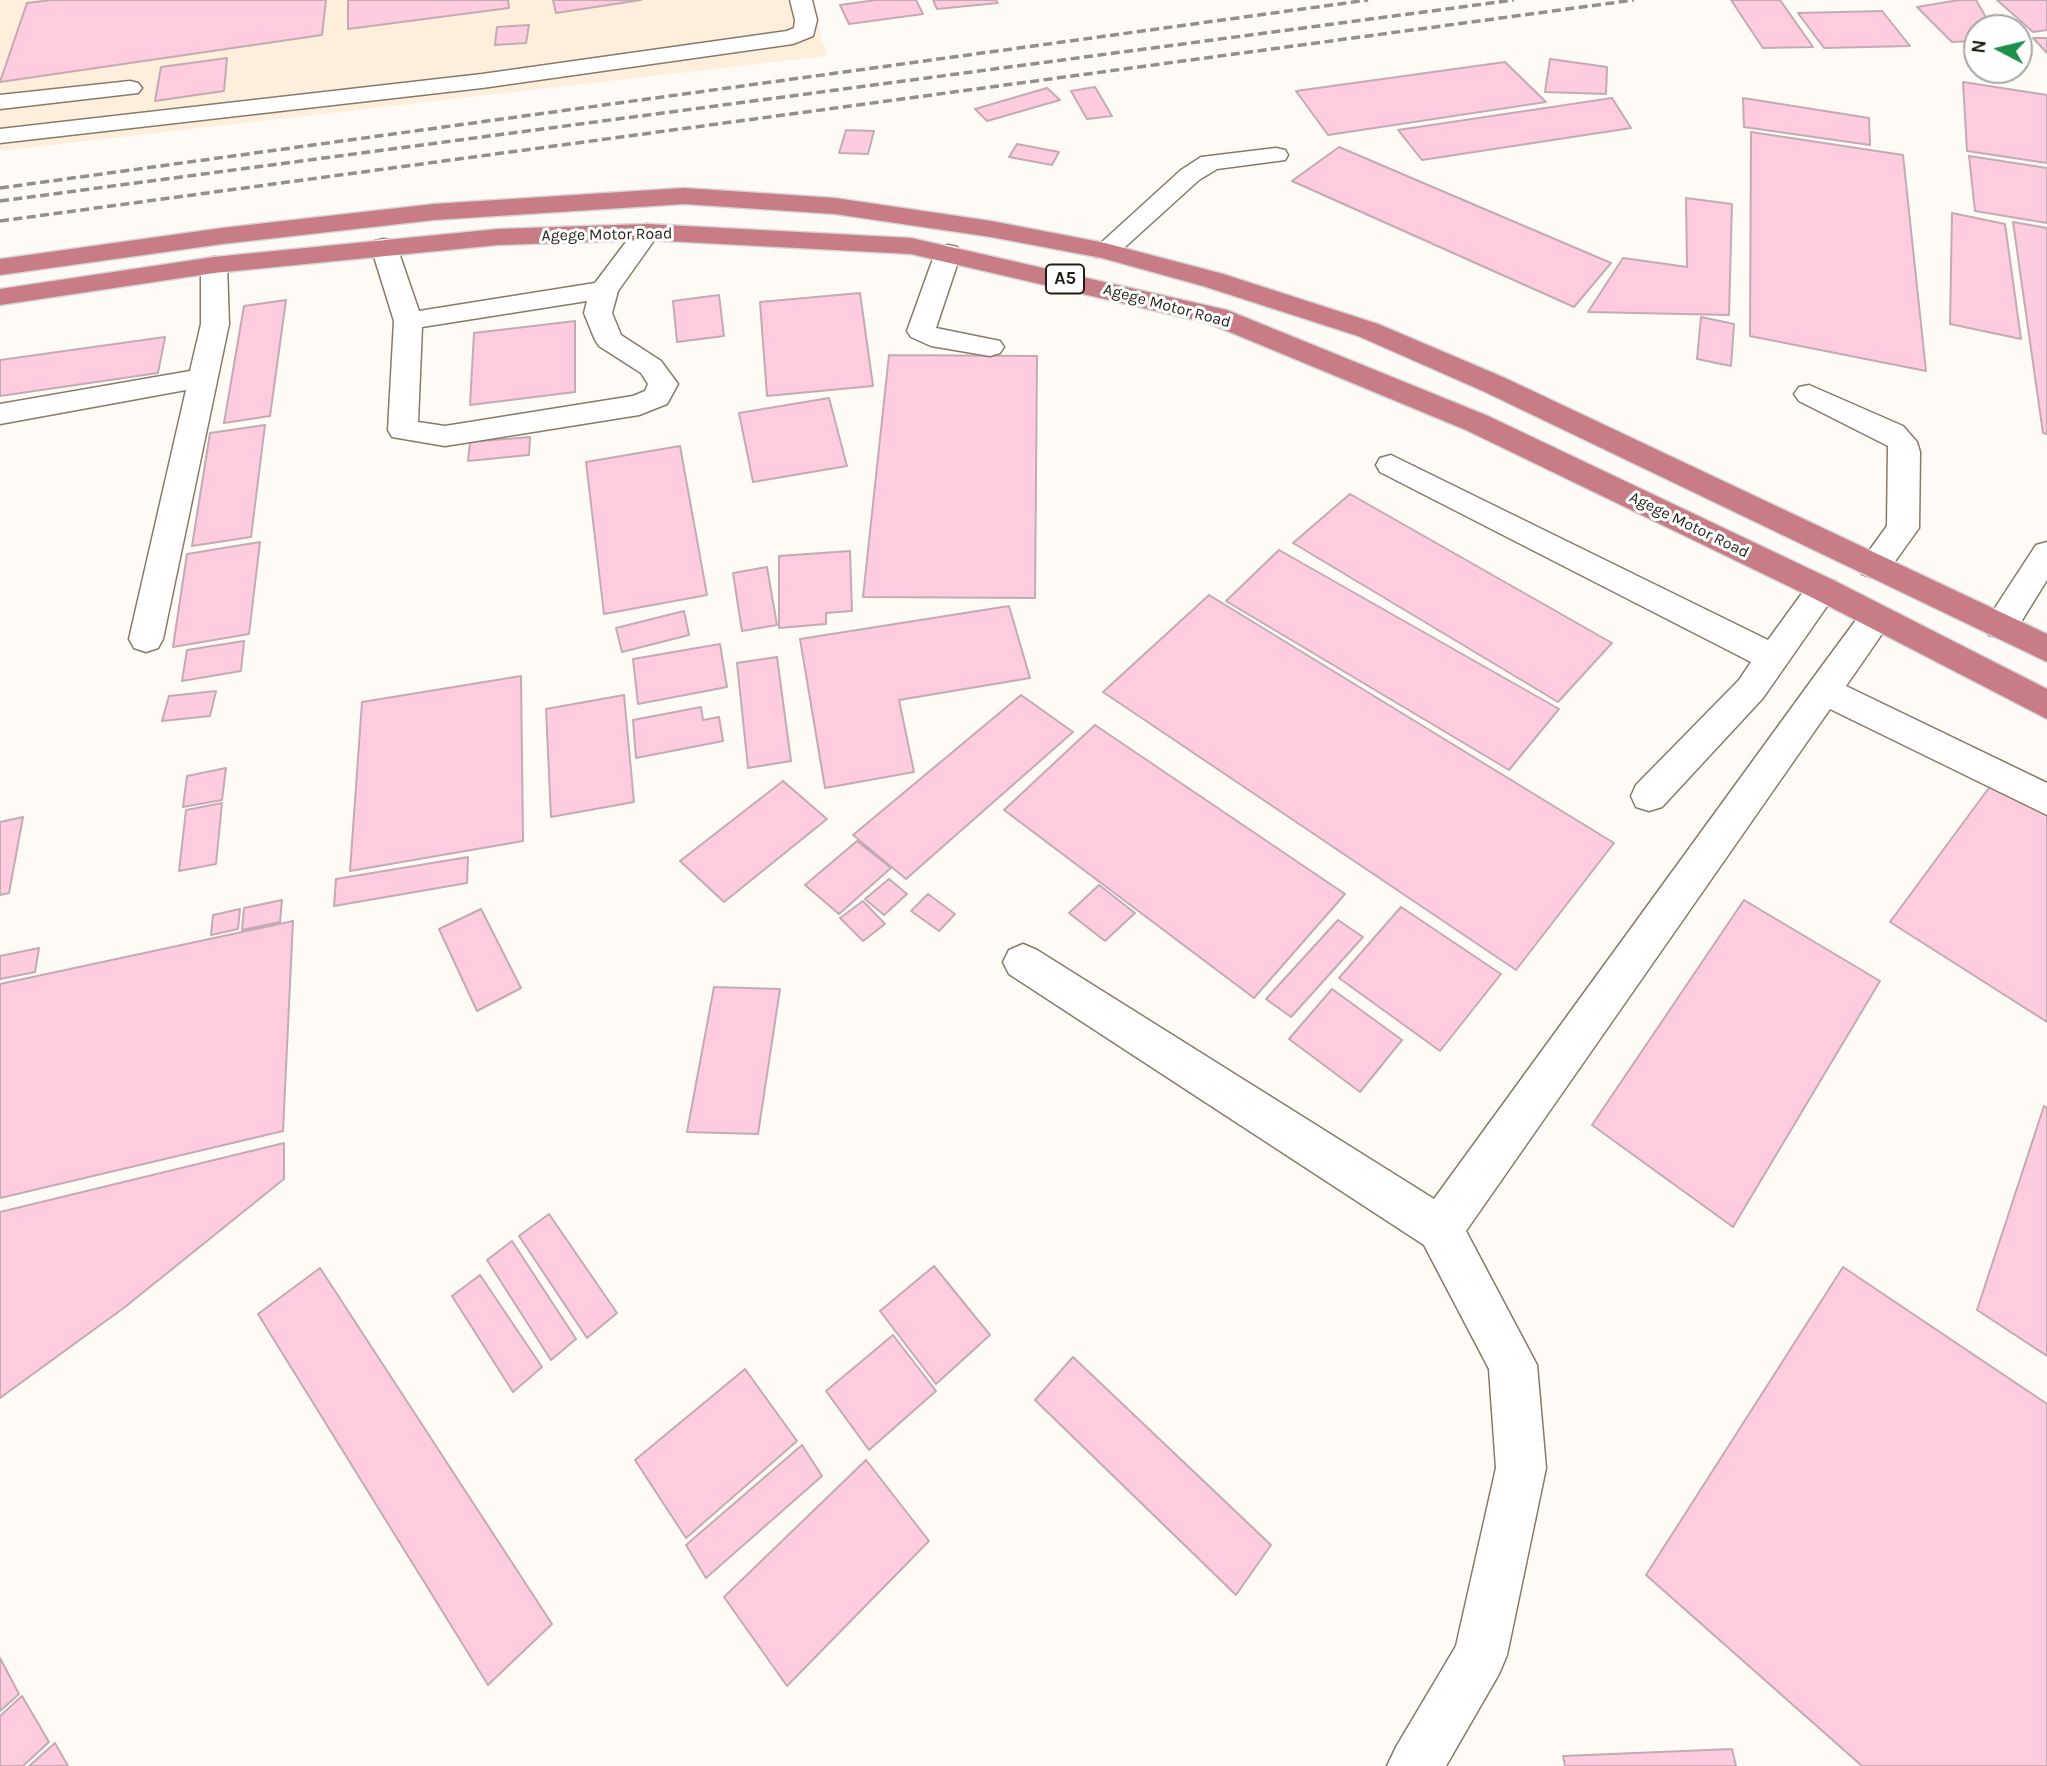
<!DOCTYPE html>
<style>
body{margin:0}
#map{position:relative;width:2047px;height:1766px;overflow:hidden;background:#fefbf7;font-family:Karla,sans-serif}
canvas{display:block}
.north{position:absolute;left:1963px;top:14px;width:70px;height:70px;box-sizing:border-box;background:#fff;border:2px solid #a7a5a2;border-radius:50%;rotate:277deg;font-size:19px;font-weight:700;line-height:28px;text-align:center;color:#221d16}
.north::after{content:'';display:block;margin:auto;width:24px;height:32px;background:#1c8f49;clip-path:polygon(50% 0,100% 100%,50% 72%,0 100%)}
</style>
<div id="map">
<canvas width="2047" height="1766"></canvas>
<div class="north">N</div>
</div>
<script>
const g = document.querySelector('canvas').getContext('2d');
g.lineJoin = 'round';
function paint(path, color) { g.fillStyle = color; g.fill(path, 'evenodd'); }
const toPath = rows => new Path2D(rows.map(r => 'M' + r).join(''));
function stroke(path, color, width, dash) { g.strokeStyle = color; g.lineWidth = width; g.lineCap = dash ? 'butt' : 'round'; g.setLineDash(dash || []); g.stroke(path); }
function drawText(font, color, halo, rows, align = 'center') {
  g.font = font + ' Karla,sans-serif'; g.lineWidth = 6; g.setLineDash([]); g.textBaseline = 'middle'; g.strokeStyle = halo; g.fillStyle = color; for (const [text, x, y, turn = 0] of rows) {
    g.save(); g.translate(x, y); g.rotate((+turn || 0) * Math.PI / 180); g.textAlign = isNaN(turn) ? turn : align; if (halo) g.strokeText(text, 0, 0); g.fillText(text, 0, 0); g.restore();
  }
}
paint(toPath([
 [0,0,810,0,827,56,0,151]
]), '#feefdc');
const building = toPath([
 [51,0,326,0,322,35,0,82,27,3,51,0],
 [348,0,508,0,509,8,348,29,348,0],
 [553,0,641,0,556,13,553,0],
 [876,0,916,0,923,14,849,24,840,5,876,0],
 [933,0,996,0,998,3,937,9,933,0],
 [1731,0,1780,0,1813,47,1763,48,1731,0],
 [1959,0,1976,0,1992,28,1977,28,1977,41,1952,42,1917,7,1959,0],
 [1997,0,2047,0,2047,30,2033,32,1997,0],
 [1882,11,1910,46,1824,48,1798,13,1882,11],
 [529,25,526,43,495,45,497,27,529,25],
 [2033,38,2047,38,2047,53,2033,38],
 [227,58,224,91,155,101,161,67,227,58],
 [1550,59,1607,67,1606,94,1545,92,1550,59],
 [1505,62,1546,102,1328,135,1296,91,1505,62],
 [1963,82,2047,95,2047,163,1967,151,1963,82],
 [1095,87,1112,116,1087,119,1071,91,1095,87],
 [1047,88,1060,100,987,121,975,109,1047,88],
 [1612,98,1631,128,1422,160,1398,130,1612,98],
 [1743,98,1869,118,1870,145,1744,127,1743,98],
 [846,130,874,131,868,154,839,153,846,130],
 [1751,132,1903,155,1926,371,1750,336,1751,132],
 [1017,144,1059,152,1052,165,1009,157,1017,144],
 [1339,147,1611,263,1574,307,1292,181,1339,147],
 [1969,156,2047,168,2047,223,1975,211,1969,156],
 [1686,198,1732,204,1729,315,1588,312,1623,258,1687,267,1686,198],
 [1952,213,2005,224,2021,339,1950,324,1952,213],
 [2013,222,2047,228,2047,434,2043,433,2013,222],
 [860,293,873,386,767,396,760,302,860,293],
 [719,295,724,336,677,342,673,301,719,295],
 [286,300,270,416,224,423,244,306,286,300],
 [1701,317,1734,324,1731,366,1697,359,1701,317],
 [575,321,575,392,470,405,474,333,575,321],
 [165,337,158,373,0,396,0,360,165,337],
 [889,355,1037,356,1035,598,863,597,889,355],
 [829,398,847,466,753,482,739,413,829,398],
 [265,425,251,537,192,546,210,433,265,425],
 [530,437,529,455,468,461,470,442,530,437],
 [680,446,707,595,604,614,586,462,680,446],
 [1350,494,1612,643,1558,702,1293,543,1350,494],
 [260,542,249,634,173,647,187,554,260,542],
 [1279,550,1559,709,1509,770,1226,601,1279,550],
 [850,551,852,611,826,613,826,624,779,628,779,556,850,551],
 [767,567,777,625,742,631,733,573,767,567],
 [1209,595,1614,843,1516,970,1103,692,1209,595],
 [1009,606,1030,678,899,700,914,772,825,788,800,639,1009,606],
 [684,611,689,635,622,652,616,628,684,611],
 [244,641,241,671,182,681,187,650,244,641],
 [720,644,727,687,638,704,633,659,720,644],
 [777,657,791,761,748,768,737,663,777,657],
 [521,676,523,841,350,871,362,702,521,676],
 [216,691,210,716,162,721,169,696,216,691],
 [624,695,634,802,551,817,546,709,624,695],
 [1021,695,1073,732,906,879,853,835,1021,695],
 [701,707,703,720,719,717,723,741,636,758,633,720,701,707],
 [1095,725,1345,894,1254,998,1004,810,1095,725],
 [226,768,222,800,183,807,187,776,226,768],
 [783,781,827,819,724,902,680,861,783,781],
 [1994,781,2047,809,2047,1022,1890,922,1994,781],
 [222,803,216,864,179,871,186,810,222,803],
 [23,817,9,893,0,895,0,822,23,817],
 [857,841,891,868,839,914,805,885,857,841],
 [468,857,467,883,334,906,336,879,468,857],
 [889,879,907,894,884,915,865,899,889,879],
 [1099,885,1135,913,1105,941,1069,913,1099,885],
 [928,894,955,914,939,931,911,911,928,894],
 [282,900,280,922,242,930,244,908,282,900],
 [1744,900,1880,981,1733,1227,1592,1125,1744,900],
 [863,901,885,924,863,941,840,918,863,901],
 [1401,907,1501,974,1440,1051,1339,978,1401,907],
 [240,909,238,929,211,935,213,915,240,909],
 [481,909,521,988,477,1011,439,929,481,909],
 [1338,920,1363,937,1291,1017,1266,999,1338,920],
 [293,921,283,1131,0,1198,0,984,293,921],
 [39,948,35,972,0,979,0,956,39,948],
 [714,987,780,989,758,1134,687,1132,714,987],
 [1332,989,1402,1040,1360,1092,1289,1039,1332,989],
 [2044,1106,2047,1108,2047,1356,1977,1310,2044,1106],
 [284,1143,284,1179,125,1307,0,1398,0,1212,284,1143],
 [549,1214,617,1313,587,1338,519,1236,549,1214],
 [512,1241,576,1339,551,1360,487,1260,512,1241],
 [934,1266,990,1335,936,1384,880,1311,934,1266],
 [1843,1267,2047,1404,2047,1766,1862,1766,1646,1575,1843,1267],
 [320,1268,552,1624,488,1685,258,1314,320,1268],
 [480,1275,542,1367,513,1392,452,1296,480,1275],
 [893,1335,936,1391,869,1450,826,1391,893,1335],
 [1073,1357,1271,1545,1236,1595,1035,1400,1073,1357],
 [745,1369,797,1441,686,1538,635,1460,745,1369],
 [802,1445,822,1476,706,1578,686,1545,802,1445],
 [866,1460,929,1541,787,1686,724,1597,866,1460],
 [0,1658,19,1694,0,1711,0,1658],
 [22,1696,49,1742,23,1766,0,1766,0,1716,22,1696],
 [55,1743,68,1766,29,1766,55,1743],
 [1732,1749,1736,1766,1565,1766,1563,1756,1732,1749]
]);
paint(building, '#feccde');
stroke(building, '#c3abb3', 2);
const minor = toPath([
 [790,0,812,0,817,20,813,36,793,44,482,88,0,143,0,129,482,74,787,31,794,28,795,20,790,0],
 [130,81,138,83,142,88,138,93,0,109,0,95,130,81],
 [1276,148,1285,150,1288,155,1285,160,1217,169,1199,180,1114,257,1096,257,1092,251,1181,170,1201,157,1276,148],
 [647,224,656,226,660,232,618,291,612,313,621,335,661,361,678,384,667,404,639,415,445,446,392,437,388,430,394,321,371,247,375,241,384,239,393,241,397,247,419,311,595,283,638,226,647,224],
 [587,301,584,313,595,340,599,346,641,373,648,384,645,391,633,396,445,426,418,422,422,327,587,301],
 [948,245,957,247,961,253,936,328,1000,341,1004,347,1000,353,990,356,931,346,911,337,907,331,935,253,939,247,948,245],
 [214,257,223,259,227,265,229,324,163,639,158,648,146,652,134,648,129,639,186,390,0,424,0,404,190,371,201,324,201,265,205,259,214,257],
 [1809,385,1903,426,1917,442,1920,452,1919,528,1886,574,1874,578,1862,574,1858,566,1887,526,1888,446,1799,401,1794,394,1799,387,1809,385],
 [1391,455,1768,640,1811,581,1823,577,1835,581,1839,589,1763,698,1662,807,1649,811,1636,807,1631,796,1636,785,1739,680,1751,662,1380,472,1376,465,1380,458,1391,455],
 [2047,542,2047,580,2013,635,2001,638,1989,635,1984,626,1989,617,2036,545,2047,542],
 [1876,606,1888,609,1893,618,1846,686,2047,783,2047,815,1830,709,1466,1231,1537,1365,1546,1468,1507,1655,1499,1674,1446,1766,1387,1766,1396,1747,1456,1646,1496,1468,1489,1369,1424,1245,1009,974,1003,962,1009,950,1023,944,1037,950,1434,1199,1811,681,1864,609,1876,606]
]);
const highway = toPath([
 [684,188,835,198,991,221,1105,243,1223,274,1378,324,1505,378,2047,634,2047,662,1485,392,1358,336,1203,286,1102,258,991,237,835,214,684,204,434,220,222,244,0,275,0,259,222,228,434,204,684,188],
 [647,224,911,238,1227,310,1488,416,1835,581,2047,689,2047,719,1811,597,1466,430,1208,323,911,254,647,240,498,245,214,273,0,305,0,289,214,257,498,229,647,224]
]);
stroke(minor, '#887a68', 3);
stroke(highway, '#d7d6d5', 3);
paint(minor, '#fff');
paint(highway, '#c87c85');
stroke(toPath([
 [0,188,1368,0],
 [0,201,1514,0],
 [0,221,1634,0]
]), '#938f8a', 3.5, [9, 4.5]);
drawText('16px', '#221d16', '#fff', [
 ["Agege Motor Road",607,235,-1],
 ["Agege Motor Road",1167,306,15],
 ["Agege Motor Road",1689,525,26]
]);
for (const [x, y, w] of [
 [1065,279,38]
]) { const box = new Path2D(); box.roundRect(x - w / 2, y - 14.5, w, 29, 5); g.fillStyle = '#fff'; g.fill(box); stroke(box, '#221d16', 2); }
drawText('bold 18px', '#221d16', null, [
 ["A5",1065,279]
]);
</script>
